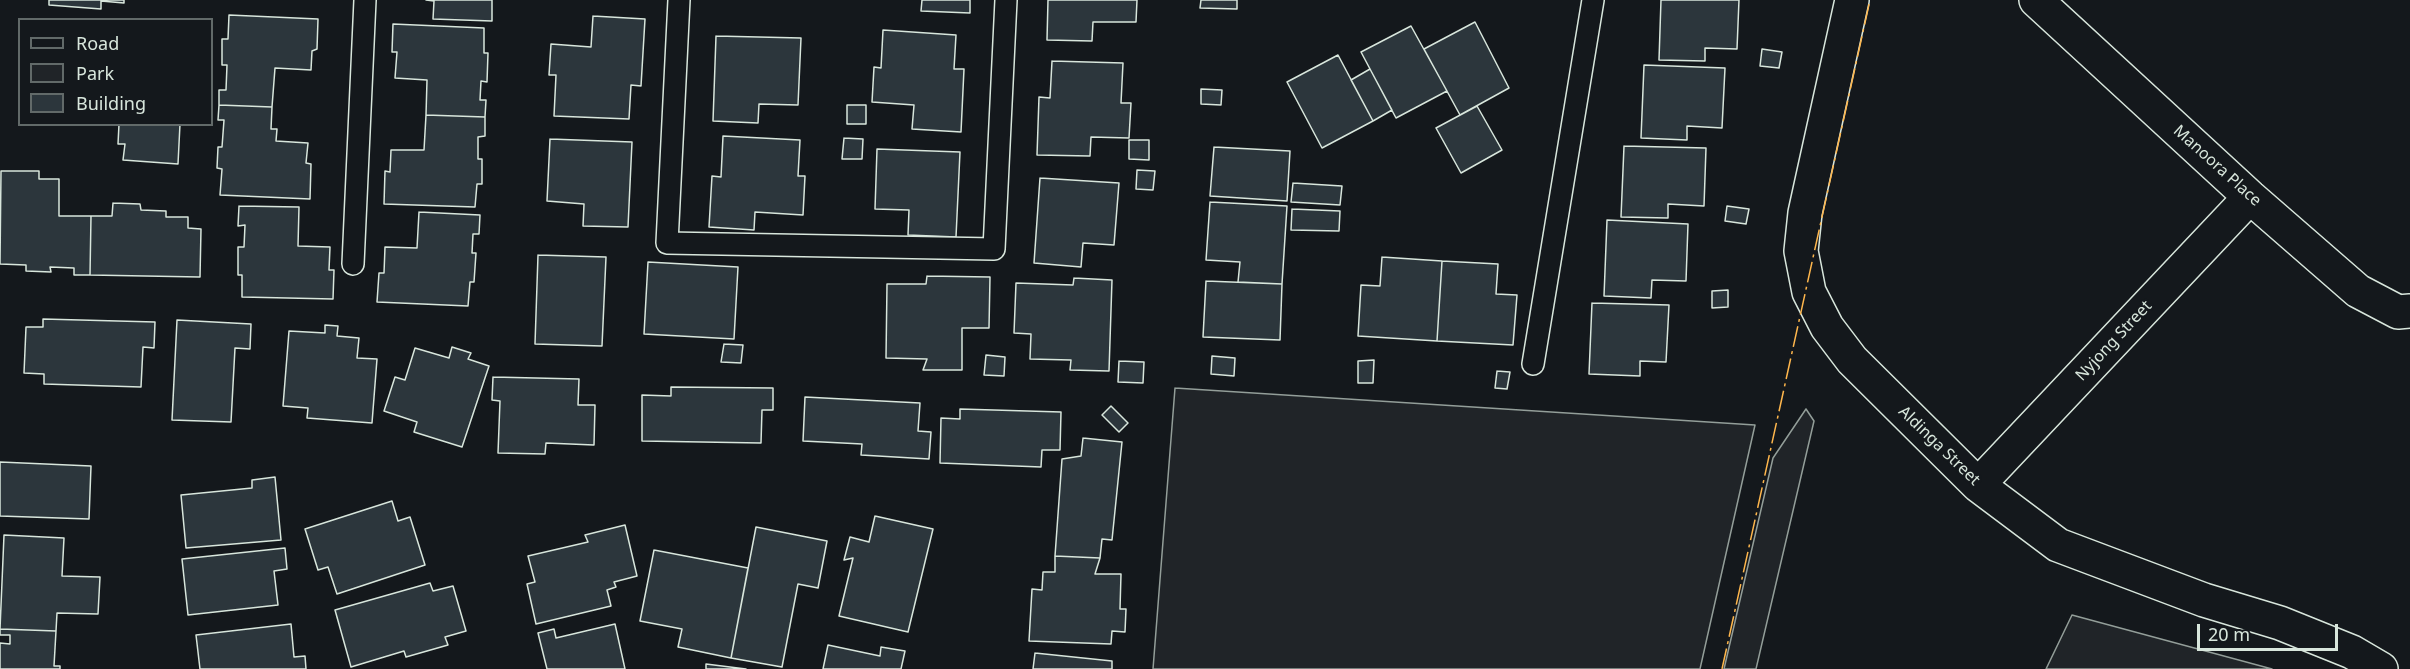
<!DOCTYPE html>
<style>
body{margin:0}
#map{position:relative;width:2410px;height:669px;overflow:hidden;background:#14181c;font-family:"Noto Sans",sans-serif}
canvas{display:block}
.legend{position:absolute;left:18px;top:18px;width:195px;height:108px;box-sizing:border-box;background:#14181c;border:2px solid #626a69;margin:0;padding:8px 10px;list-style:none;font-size:18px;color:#d8e6dc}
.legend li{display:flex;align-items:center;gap:12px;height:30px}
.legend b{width:30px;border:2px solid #626a69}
.scale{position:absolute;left:2197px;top:624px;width:141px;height:27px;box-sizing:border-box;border:3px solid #d8e6dc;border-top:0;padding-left:8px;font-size:18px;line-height:21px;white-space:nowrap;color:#d8e6dc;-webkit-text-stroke:4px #14181c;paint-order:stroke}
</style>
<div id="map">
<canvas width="2410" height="669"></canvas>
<ul class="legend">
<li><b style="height:8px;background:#14181c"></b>Road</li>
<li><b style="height:16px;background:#202428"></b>Park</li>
<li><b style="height:16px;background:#2c363c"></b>Building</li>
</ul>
<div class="scale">20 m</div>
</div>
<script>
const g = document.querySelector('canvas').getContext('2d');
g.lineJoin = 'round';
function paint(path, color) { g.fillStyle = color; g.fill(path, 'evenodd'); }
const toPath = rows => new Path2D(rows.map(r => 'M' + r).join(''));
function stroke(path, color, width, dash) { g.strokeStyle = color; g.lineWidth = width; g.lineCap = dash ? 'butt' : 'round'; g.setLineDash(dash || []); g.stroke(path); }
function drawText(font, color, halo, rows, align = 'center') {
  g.font = font + ' "Noto Sans",sans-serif'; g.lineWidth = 4.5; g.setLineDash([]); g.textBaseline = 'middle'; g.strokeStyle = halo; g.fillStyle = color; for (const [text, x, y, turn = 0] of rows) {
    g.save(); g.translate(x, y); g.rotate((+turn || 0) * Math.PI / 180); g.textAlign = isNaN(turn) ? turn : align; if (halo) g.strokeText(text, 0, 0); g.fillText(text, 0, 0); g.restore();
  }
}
const green = toPath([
 [1175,388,1755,425,1700,669,1153,669,1175,388],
 [1806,409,1814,421,1756,669,1724,669,1773,458,1806,409],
 [2072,615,2272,669,2046,669,2072,615]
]);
paint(green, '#202428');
stroke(green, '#939e99', 1.5);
const building = toPath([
 [49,0,124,0,124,3,101,1,101,9,49,5,49,0],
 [426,0,492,0,492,21,433,19,434,1,426,0],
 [922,0,970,0,970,13,921,11,922,0],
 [1048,0,1137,0,1136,22,1093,22,1092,41,1047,40,1048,0],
 [1201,0,1237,0,1237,9,1200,8,1201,0],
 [1661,0,1739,0,1737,49,1705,48,1705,61,1659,60,1661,0],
 [229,15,318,19,317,49,312,51,311,70,275,68,272,107,219,105,219,90,226,90,227,65,222,65,222,39,228,39,229,15],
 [593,16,645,19,641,86,631,85,629,119,554,116,556,75,549,75,551,44,591,47,593,16],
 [1475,22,1509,88,1460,115,1424,49,1475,22],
 [393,24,484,28,484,53,488,53,487,82,481,81,480,100,486,100,485,117,426,115,427,80,395,78,397,52,392,52,393,24],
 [1411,26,1447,91,1396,118,1361,52,1411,26],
 [883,30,956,35,954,69,964,69,961,132,912,129,914,105,872,102,874,67,881,68,883,30],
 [716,36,801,38,798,105,759,104,758,123,713,121,716,36],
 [1762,49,1782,52,1779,68,1760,66,1762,49],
 [1338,55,1373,121,1322,148,1287,82,1338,55],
 [1052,61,1123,63,1121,103,1131,103,1129,138,1091,137,1090,156,1037,155,1039,97,1050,98,1052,61],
 [1644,65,1725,68,1722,128,1687,126,1687,140,1641,138,1644,65],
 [1370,69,1392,110,1373,121,1351,80,1370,69],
 [1201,89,1222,90,1221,105,1201,104,1201,89],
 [219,105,272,107,271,129,277,129,276,141,308,143,306,163,311,164,310,199,220,195,222,169,217,168,218,147,222,147,224,120,218,120,219,105],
 [847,105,866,105,866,124,847,124,847,105],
 [1477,106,1502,150,1461,173,1436,128,1477,106],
 [426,115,485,117,485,136,478,137,478,159,482,159,482,184,477,184,475,207,384,204,385,171,390,172,391,150,424,150,426,115],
 [119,124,180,124,178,164,123,160,125,144,118,144,119,124],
 [723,136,800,140,798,176,805,176,803,215,755,212,754,230,709,227,712,176,721,177,723,136],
 [844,138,863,139,862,159,842,159,844,138],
 [550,139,632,142,628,227,583,226,584,204,547,201,550,139],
 [1129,140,1149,140,1149,160,1129,159,1129,140],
 [1624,146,1706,148,1704,206,1668,204,1668,218,1621,217,1624,146],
 [1214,147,1290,151,1287,201,1210,196,1214,147],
 [877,149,960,152,956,237,908,235,909,210,875,209,877,149],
 [1137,170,1155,171,1153,190,1136,189,1137,170],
 [1,171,39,171,39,179,59,179,59,216,91,216,90,275,74,275,74,268,50,267,51,272,26,271,26,265,0,264,1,171],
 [1040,178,1119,183,1114,245,1083,243,1081,267,1034,263,1040,178],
 [1293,183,1342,186,1340,205,1291,202,1293,183],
 [1210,202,1287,206,1282,284,1238,282,1240,262,1206,260,1210,202],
 [113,203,140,204,141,210,166,211,166,217,188,217,188,228,201,229,200,277,90,275,91,216,112,216,113,203],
 [239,206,299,207,298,246,330,247,329,270,334,270,333,299,242,297,242,275,238,275,238,247,244,247,245,225,238,226,239,206],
 [1727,206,1749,209,1746,224,1725,221,1727,206],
 [1292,209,1340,211,1339,231,1291,230,1292,209],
 [419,212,480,215,479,234,473,234,472,253,476,253,474,282,470,282,468,306,377,302,379,273,384,273,385,247,417,248,419,212],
 [1607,220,1688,224,1686,281,1652,280,1651,298,1604,296,1607,220],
 [538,255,606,257,602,346,535,344,538,255],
 [1382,257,1442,261,1437,341,1358,336,1361,285,1380,286,1382,257],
 [1442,261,1498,264,1496,294,1517,295,1513,345,1437,341,1442,261],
 [648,262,738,267,734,339,644,334,648,262],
 [927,276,990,277,989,328,962,328,962,370,923,370,927,359,886,358,887,284,926,284,927,276],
 [1074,278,1112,280,1109,371,1070,370,1071,360,1030,359,1031,334,1014,333,1016,283,1073,285,1074,278],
 [1206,281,1282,284,1280,340,1203,337,1206,281],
 [1728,290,1728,307,1712,308,1712,291,1728,290],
 [1592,303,1669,305,1666,362,1640,361,1640,376,1589,374,1592,303],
 [43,319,155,322,154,348,143,347,141,387,44,384,44,374,24,373,26,327,43,327,43,319],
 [177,320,251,324,250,349,235,348,231,422,172,420,177,320],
 [325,325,338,326,337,336,359,338,357,358,377,359,372,423,307,418,308,408,283,406,289,331,325,333,325,325],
 [724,344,743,345,741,363,721,362,724,344],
 [452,347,471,353,468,359,489,366,462,447,414,432,417,422,384,411,395,377,405,380,415,348,449,358,452,347],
 [986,355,1005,357,1004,376,984,375,986,355],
 [1212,356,1235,358,1234,376,1211,374,1212,356],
 [1374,360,1373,383,1358,383,1358,361,1374,360],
 [1119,361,1144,362,1143,383,1118,382,1119,361],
 [1497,371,1510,372,1507,389,1495,388,1497,371],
 [493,377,579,379,578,405,595,405,594,445,546,443,545,454,498,453,500,401,492,400,493,377],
 [671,387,773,388,773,410,762,410,761,443,642,441,642,395,671,396,671,387],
 [805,397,920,403,918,431,931,432,929,459,861,455,862,444,803,441,805,397],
 [1111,406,1128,423,1119,432,1102,415,1111,406],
 [960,409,1061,412,1060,450,1042,450,1041,467,940,463,941,418,960,419,960,409],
 [1083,438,1122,442,1112,540,1102,539,1100,558,1055,556,1062,459,1081,456,1083,438],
 [0,462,91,466,89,519,0,516,0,462],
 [275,477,281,540,186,548,181,495,252,488,252,480,275,477],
 [392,501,398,521,410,517,425,565,337,594,328,567,318,570,305,529,392,501],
 [875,516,933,529,908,632,839,616,853,558,844,560,850,537,869,542,875,516],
 [625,525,637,576,614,582,616,587,607,590,611,606,536,624,527,584,535,582,528,556,588,542,585,535,625,525],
 [756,527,827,541,818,588,798,584,782,667,731,658,756,527],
 [4,535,64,538,62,576,100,577,98,614,57,613,56,631,0,629,4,535],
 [285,548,287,569,274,571,278,605,188,615,182,559,285,548],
 [654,550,748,568,731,658,678,647,682,629,640,621,654,550],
 [1055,556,1100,558,1095,574,1121,574,1120,609,1126,609,1125,632,1112,631,1111,644,1029,641,1032,589,1042,590,1043,572,1055,572,1055,556],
 [430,583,433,591,453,586,466,631,445,637,448,645,406,657,404,651,351,667,335,610,430,583],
 [291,624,294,657,305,656,306,669,200,669,196,635,291,624],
 [615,624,625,669,547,669,538,633,554,629,556,638,615,624],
 [0,629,56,631,54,666,60,666,60,669,0,669,0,643,10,644,10,635,0,635,0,629],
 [828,645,880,656,881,647,905,651,901,669,823,669,828,645],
 [1035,653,1112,661,1112,669,1033,669,1035,653],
 [706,664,746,669,706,669,706,664]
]);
paint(building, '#2c363c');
stroke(building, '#d8e6dc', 1.5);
const service = toPath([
 [679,0,667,243,994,249,1006,0],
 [353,264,365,0],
 [1533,364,1593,0]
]);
const minor = toPath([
 [1852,0,1805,213,1801,251,1809,292,1827,327,1852,360,1978,485,2058,545,2204,600,2280,623,2352,652,2381,669],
 [2036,0,2250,197,2358,291,2398,312,2410,311],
 [1978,485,2250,197]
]);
stroke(service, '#d8e6dc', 24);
stroke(minor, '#d8e6dc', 36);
stroke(service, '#14181c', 21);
stroke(minor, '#14181c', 33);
stroke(toPath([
 [1722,669,1870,0]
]), '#ffb74d', 1.5, [21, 4.5, 3, 4.5]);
drawText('16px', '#d8e6dc', '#14181c', [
 ["Manoora Place",2217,166,42],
 ["Nyjong Street",2114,341,-47],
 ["Aldinga Street",1939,446,44]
]);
</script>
